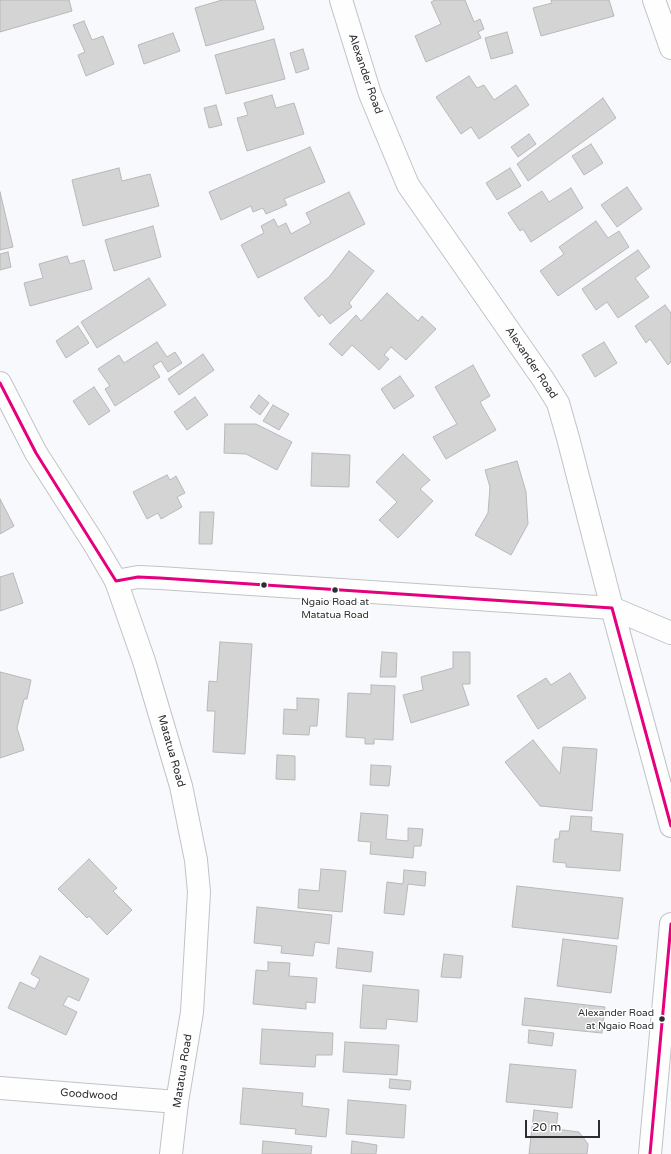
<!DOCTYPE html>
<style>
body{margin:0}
#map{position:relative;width:671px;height:1154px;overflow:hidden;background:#f7f9fc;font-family:"Varela Round",sans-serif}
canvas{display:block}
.scale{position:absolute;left:525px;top:1120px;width:75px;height:18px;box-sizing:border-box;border:2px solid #2c2e31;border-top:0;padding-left:5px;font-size:12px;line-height:14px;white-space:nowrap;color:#2c2e31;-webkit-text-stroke:3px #fff;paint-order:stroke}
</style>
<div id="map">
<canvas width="671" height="1154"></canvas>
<div class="scale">20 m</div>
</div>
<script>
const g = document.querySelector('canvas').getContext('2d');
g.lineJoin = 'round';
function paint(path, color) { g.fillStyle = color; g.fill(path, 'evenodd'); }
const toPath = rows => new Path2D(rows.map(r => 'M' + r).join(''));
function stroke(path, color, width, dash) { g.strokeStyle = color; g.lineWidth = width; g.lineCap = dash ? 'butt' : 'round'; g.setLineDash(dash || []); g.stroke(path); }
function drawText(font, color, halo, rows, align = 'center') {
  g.font = font + ' "Varela Round",sans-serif'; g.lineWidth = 3; g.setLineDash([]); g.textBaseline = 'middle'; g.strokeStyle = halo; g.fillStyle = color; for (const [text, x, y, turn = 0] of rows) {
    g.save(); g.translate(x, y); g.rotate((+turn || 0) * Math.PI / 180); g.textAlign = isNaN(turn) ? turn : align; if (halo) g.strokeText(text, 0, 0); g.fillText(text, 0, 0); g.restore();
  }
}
const building = toPath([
 [0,0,69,0,72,11,0,32,0,0],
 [222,0,255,0,264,29,206,46,195,8,222,0],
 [435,0,465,0,474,22,480,19,484,29,478,32,481,38,426,62,415,36,441,24,431,2,435,0],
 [551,0,609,0,614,16,541,36,533,8,552,3,551,0],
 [84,21,92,40,103,36,114,64,86,76,78,55,85,52,73,25,84,21],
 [507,32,513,53,491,59,485,38,507,32],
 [173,33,180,51,144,64,138,45,173,33],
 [274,39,285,79,226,94,215,55,274,39],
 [303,49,309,69,296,73,290,53,303,49],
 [469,76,477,88,484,85,494,100,516,85,529,105,479,139,471,127,461,134,436,97,469,76],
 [272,95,276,108,294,103,304,134,247,151,237,118,248,115,244,103,272,95],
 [603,98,616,118,528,181,517,164,603,98],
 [216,105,222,125,209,128,204,108,216,105],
 [529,134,536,144,518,157,511,147,529,134],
 [591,144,603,163,584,175,572,156,591,144],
 [310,147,325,182,284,199,287,205,266,214,263,208,253,212,251,206,221,220,209,192,310,147],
 [119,168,122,181,150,174,159,206,83,226,72,180,119,168],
 [510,168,521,186,497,200,486,183,510,168],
 [627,187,642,209,617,227,601,205,627,187],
 [571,188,583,208,531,242,523,229,520,231,508,213,542,191,549,202,571,188],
 [0,192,13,247,0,250,0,192],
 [349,192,365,224,258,278,241,245,264,233,261,226,274,219,278,227,286,223,291,234,311,223,306,213,349,192],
 [596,221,608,238,619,231,629,247,558,296,540,271,564,254,559,247,596,221],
 [153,226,161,257,114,271,105,240,153,226],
 [638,250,650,267,635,278,649,297,618,318,607,302,596,310,582,289,638,250],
 [349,251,374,271,349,303,352,307,330,324,322,314,319,317,304,298,329,277,349,251],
 [8,252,11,267,0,270,0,254,8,252],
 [67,256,70,264,84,260,92,289,30,306,24,283,43,278,39,264,67,256],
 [149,278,166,305,97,348,81,322,149,278],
 [387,293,418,321,422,316,436,329,406,360,391,347,384,355,389,359,379,370,352,345,342,356,329,344,356,315,361,321,387,293],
 [665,305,671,313,671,362,668,365,650,339,646,343,635,326,665,305],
 [78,326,89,343,66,358,56,341,78,326],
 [157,342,167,357,175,352,182,363,168,372,161,361,153,366,160,377,115,406,105,389,110,386,98,369,119,355,124,363,157,342],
 [604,342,617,363,595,377,582,355,604,342],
 [203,354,214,370,179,395,168,379,203,354],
 [473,365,490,396,480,402,496,430,446,459,433,437,457,424,435,387,473,365],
 [400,376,414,396,394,409,381,389,400,376],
 [94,387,110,411,89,425,73,401,94,387],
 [259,395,269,403,260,415,250,407,259,395],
 [195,397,208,415,187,430,174,412,195,397],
 [273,405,289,414,279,430,263,421,273,405],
 [225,424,256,424,292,442,277,470,246,454,224,453,225,424],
 [312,453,350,455,349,487,311,486,312,453],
 [403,454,430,480,420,489,433,501,398,538,379,520,397,502,376,482,403,454],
 [517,461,526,492,528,524,511,555,475,535,488,513,490,487,485,470,517,461],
 [167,475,170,480,176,476,185,493,177,497,182,507,161,519,158,513,147,519,133,492,167,475],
 [0,499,14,526,0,534,0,499],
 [200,512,214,512,212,544,199,544,200,512],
 [13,573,23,603,0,611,0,577,13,573],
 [220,642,252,644,245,754,213,752,215,711,207,711,209,681,217,682,220,642],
 [382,652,397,653,396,677,380,677,382,652],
 [453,652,470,652,470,684,462,684,469,705,411,723,403,695,423,690,421,677,453,668,453,652],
 [0,672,31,680,27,699,24,699,17,728,24,750,0,758,0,672],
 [570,673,586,698,538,729,517,696,546,678,551,685,570,673],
 [371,685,395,686,393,740,374,739,374,744,365,744,365,738,346,737,348,693,371,694,371,685],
 [297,698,319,699,317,726,310,726,309,735,283,734,284,709,297,710,297,698],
 [533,740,560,774,563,747,597,749,592,811,540,806,505,762,533,740],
 [277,755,295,756,295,780,276,779,277,755],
 [371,765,391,766,389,786,370,785,371,765],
 [361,813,388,815,386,839,408,841,408,828,423,829,421,846,414,846,413,858,370,854,371,842,358,841,361,813],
 [571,816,592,817,591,831,623,834,620,871,566,867,566,863,553,862,555,839,559,839,560,831,569,831,571,816],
 [89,859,117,888,113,891,132,910,107,935,89,916,87,918,58,889,89,859],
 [321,869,346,871,342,912,298,908,299,889,319,891,321,869],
 [404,870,426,872,425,886,408,884,404,915,384,913,387,882,403,884,404,870],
 [517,886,623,898,618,939,512,927,517,886],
 [257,907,332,915,329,944,315,942,313,956,281,953,282,946,254,943,257,907],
 [563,939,617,946,611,993,557,986,563,939],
 [338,948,373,952,371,972,336,968,338,948],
 [444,954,463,956,461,978,441,977,444,954],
 [40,956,89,979,79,1001,68,996,63,1005,77,1012,66,1035,8,1008,20,982,35,989,40,979,31,974,40,956],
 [268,962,290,963,289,976,317,978,315,1003,306,1002,306,1009,253,1004,256,970,268,971,268,962],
 [363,985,419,990,417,1022,387,1019,386,1029,360,1028,363,985],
 [525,998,605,1007,602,1033,522,1025,525,998],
 [262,1029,333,1033,332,1055,316,1055,315,1067,260,1064,262,1029],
 [529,1030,554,1033,552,1046,528,1043,529,1030],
 [345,1042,399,1045,397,1075,343,1072,345,1042],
 [510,1064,576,1070,572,1108,506,1102,510,1064],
 [390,1079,411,1081,410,1090,389,1088,390,1079],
 [243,1088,303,1093,302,1106,329,1109,326,1137,295,1134,296,1129,240,1124,243,1088],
 [348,1100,406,1105,404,1138,346,1134,348,1100],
 [534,1110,558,1113,556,1129,579,1132,588,1144,587,1154,529,1154,534,1110],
 [263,1141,312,1146,311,1154,262,1154,263,1141],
 [352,1141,377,1145,376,1154,351,1154,352,1141]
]);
paint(building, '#d5d4d4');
stroke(building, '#b8b8b8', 1);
const street = toPath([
 [341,0,370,94,408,185,543,379,558,403,568,438,612,608,671,826],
 [654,0,671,48],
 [116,581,138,577,160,578,612,608,671,633],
 [0,1088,177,1102],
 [650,1154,671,924]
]);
const secondary = toPath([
 [0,383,36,453,95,545,116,581,144,661,181,786,196,860,199,892,192,1012,177,1102,171,1154]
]);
stroke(street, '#c1c3c5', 24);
stroke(secondary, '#c1c3c5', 24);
stroke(street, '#fefeff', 22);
stroke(secondary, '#fefeff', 22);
stroke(toPath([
 [0,383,36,453,116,581,138,577,160,578,612,608,671,826],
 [650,1154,671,924]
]), '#e5007d', 3);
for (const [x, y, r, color] of [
 [264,585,3.5,"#2c2e31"],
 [335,590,3.5,"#2c2e31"],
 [662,1019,3.5,"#2c2e31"]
]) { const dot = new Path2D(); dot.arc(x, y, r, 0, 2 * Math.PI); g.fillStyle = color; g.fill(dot); stroke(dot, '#fff', 1.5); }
drawText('10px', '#2c2e31', '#fff', [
 ["Ngaio Road at",335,602],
 ["Matatua Road",335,615],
 ["Alexander Road",654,1013,"right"],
 ["at Ngaio Road",654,1026,"right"]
]);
drawText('11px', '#2c2e31', '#fff', [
 ["Alexander Road",365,74,71],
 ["Alexander Road",531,363,56],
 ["Matatua Road",171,751,74],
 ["Matatua Road",183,1071,-81],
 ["Goodwood",89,1095,4]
]);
</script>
